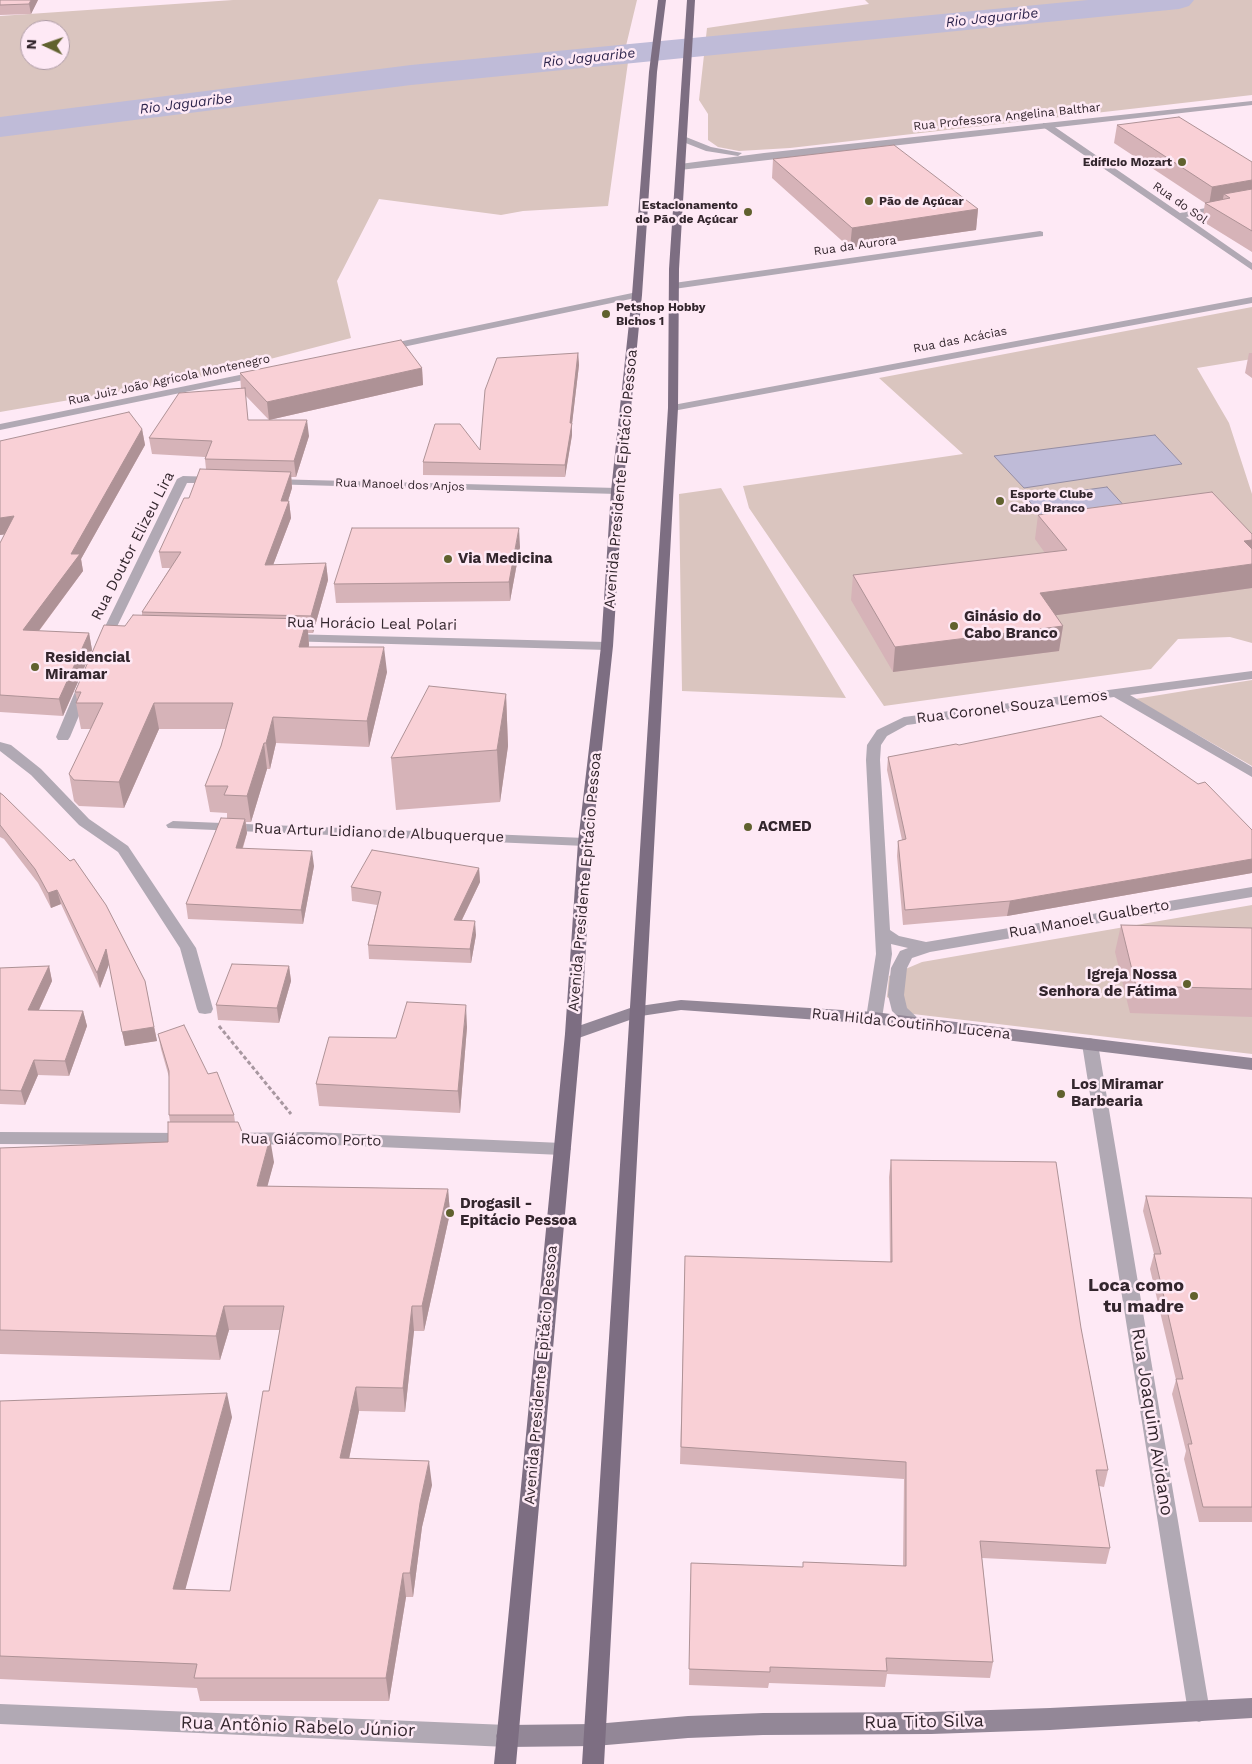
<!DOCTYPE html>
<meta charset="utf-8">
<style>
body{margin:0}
#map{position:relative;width:1252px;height:1764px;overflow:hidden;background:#fee9f5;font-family:"Work Sans",sans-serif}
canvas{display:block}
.north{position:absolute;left:20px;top:20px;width:50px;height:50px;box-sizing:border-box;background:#fee9f5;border:1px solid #ad9ba5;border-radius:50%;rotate:273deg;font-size:14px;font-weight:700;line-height:20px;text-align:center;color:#33262d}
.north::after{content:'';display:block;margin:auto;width:18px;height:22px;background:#60612e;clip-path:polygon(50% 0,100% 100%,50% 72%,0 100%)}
</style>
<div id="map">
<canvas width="1252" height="1764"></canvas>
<div class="north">N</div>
</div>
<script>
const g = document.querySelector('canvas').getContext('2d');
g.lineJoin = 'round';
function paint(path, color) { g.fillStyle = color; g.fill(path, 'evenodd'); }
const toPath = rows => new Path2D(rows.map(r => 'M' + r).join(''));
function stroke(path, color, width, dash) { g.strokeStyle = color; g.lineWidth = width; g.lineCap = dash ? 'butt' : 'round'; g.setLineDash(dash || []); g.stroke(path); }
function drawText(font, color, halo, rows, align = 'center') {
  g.font = font + ' "Work Sans",sans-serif'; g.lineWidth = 5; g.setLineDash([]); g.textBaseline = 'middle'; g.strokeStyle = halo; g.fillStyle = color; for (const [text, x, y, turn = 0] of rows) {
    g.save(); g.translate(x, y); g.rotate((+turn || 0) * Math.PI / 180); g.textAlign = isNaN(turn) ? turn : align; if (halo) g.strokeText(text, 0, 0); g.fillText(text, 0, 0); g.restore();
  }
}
paint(toPath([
 [233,0,637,0,625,50,0,119,0,16],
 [30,30,60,30,60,60,30,60],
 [865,0,1252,0,1252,95,790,148,739,151,718,147,708,140,708,114,699,100,707,28,869,4],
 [629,55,608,206,523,211,501,215,379,199,337,281,351,338,197,378,0,412,0,125,411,75],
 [1252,307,1252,359,1197,368,1229,423,1252,494,1252,643,1230,637,1178,639,1151,669,884,706,749,508,743,486,963,454,879,378],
 [721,488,846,698,682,691,679,494],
 [1252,680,1252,766,1135,699],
 [1252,905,1252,1054,913,1014,887,997,889,976,922,962]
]), '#dac5bf');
const water = toPath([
 [1155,435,1182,464,1024,488,994,456,1155,435],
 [1107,487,1128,510,1045,522,1027,498,1107,487]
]);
paint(water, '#bfbbd8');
stroke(water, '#958ea5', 1);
paint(toPath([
 [1088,0,1194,0,1189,6,1179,9,411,85,0,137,0,117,411,65,1088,0]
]), '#bfbbd8');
stroke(toPath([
 [219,1026,291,1114]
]), '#a897a0', 3, [4, 2.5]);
paint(toPath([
 [0,742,11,745,41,769,89,819,128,846,196,948,213,1009,211,1013,205,1014,199,1013,197,1009,180,948,118,852,79,825,31,775,0,751,0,742]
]), '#b1a9b4');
paint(toPath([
 [1043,123,1049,123,1180,213,1252,199,1252,205,1186,217,1252,263,1252,270,1043,127,1043,123],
 [1040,231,1043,232,1043,236,674,289,669,286,674,283,1040,231],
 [637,292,642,295,640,297,384,351,379,348,384,345,637,292],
 [1252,297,1252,303,673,411,668,408,673,405,1252,297],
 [259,371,263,372,263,376,0,430,0,424,259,371],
 [183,476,215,477,221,480,215,483,187,483,109,643,103,647,98,646,97,643,177,479,183,476],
 [271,479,617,488,623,491,617,494,267,484,265,482,271,479],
 [288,634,607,642,613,646,607,650,283,641,282,638,283,635,288,634],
 [1252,671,1252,679,1130,695,1252,767,1252,777,1114,697,907,725,887,736,881,745,880,760,890,930,899,936,926,942,1252,887,1252,897,930,952,912,958,907,968,904,995,907,1008,922,1022,920,1026,914,1028,908,1026,892,1011,888,995,891,968,900,951,908,948,891,944,892,954,882,1018,880,1022,868,1022,866,1018,876,954,866,760,867,745,877,730,904,717,1252,671],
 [84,683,91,687,70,737,68,740,58,740,56,737,77,687,84,683],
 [173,821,585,838,592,842,585,846,168,828,166,825,173,821],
 [1090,1038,1096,1040,1098,1044,1210,1712,1207,1719,1199,1722,1191,1719,1188,1712,1082,1044,1084,1040,1090,1038]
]), '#b1a9b4');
paint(toPath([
 [1252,101,1252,105,680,170,676,167,680,164,764,153,1252,101],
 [681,135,711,147,742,153,738,156,706,151,678,140,678,136,681,135],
 [0,1132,188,1133,194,1135,197,1139,194,1143,188,1145,0,1144,0,1132],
 [311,1132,562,1143,568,1145,571,1149,568,1153,562,1155,311,1144,226,1145,220,1143,217,1139,220,1135,226,1133,311,1132],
 [0,1704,507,1725,515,1728,518,1736,515,1744,507,1747,0,1724,0,1704]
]), '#b1a9b4');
paint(toPath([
 [681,1000,874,1012,1252,1058,1252,1070,874,1024,681,1010,641,1016,573,1040,567,1038,565,1034,567,1030,633,1007,681,1000],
 [1252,1698,1252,1718,1050,1730,931,1734,763,1735,688,1738,595,1746,507,1747,499,1744,496,1736,499,1728,507,1725,595,1724,688,1716,763,1713,931,1712,1050,1708,1252,1698]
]), '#938797');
paint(toPath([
 [658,0,666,0,657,72,642,295,623,491,613,646,592,842,581,1034,516,1764,494,1764,565,1034,578,842,601,646,611,491,632,295,649,72,658,0],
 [687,0,695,0,679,269,678,408,604,1764,582,1764,668,408,669,269,687,0]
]), '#7d6e82');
paint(toPath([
 [0,0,38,0,31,14,0,15],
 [1117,125,1252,162,1252,252,1202,221,1205,203,1114,143],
 [773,159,978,209,976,230,850,248,772,178],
 [578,353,579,365,572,423,572,435,565,477,423,475,423,462,480,450],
 [1249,353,1252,353,1252,378,1245,373],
 [422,368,423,385,269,420,245,395,248,420,309,436,296,477,291,477,292,488,288,501,289,501,291,518,273,565,326,563,328,580,313,633,308,633,309,645,309,647,387,672,369,747,276,743,270,769,267,769,251,822,246,822,247,833,243,848,314,866,303,924,188,919,186,904,227,818,227,813,210,812,205,786,221,746,226,729,159,729,124,808,79,806,74,801,69,774,91,729,81,729,76,703,77,700,75,692,125,626,142,616,142,612,170,568,162,568,159,552,206,469,205,459,205,457,152,454,149,438,241,389,240,373],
 [142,429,145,445,81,559,83,571,39,631,89,633,92,650,63,716,0,712,0,543,5,534,0,535,0,441],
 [1038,515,1252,588,1056,615,1063,626,1059,651,893,672,851,600,853,575,1045,553,1035,539],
 [520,547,510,601,336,603,334,584],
 [506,694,508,746,500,802,396,810,391,758],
 [959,745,1252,830,1252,873,1007,916,903,925,897,856,898,841,902,840,887,770,888,757],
 [0,793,3,795,70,861,74,859,106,905,145,981,157,1041,125,1046,109,964,100,988,61,904,51,908,38,883,4,839,0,837],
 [479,868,480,882,462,920,476,935,471,963,369,959,368,945,377,905,352,901,351,887],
 [1121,925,1252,928,1252,1017,1130,1013,1115,952],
 [49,966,52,981,39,1010,83,1011,87,1026,69,1076,38,1075,25,1105,0,1104,0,968],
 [289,966,291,981,279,1023,218,1020,216,1005],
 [467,1027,460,1113,319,1106,316,1084,396,1038],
 [158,1034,208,1074,234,1115,235,1122,245,1139,274,1162,267,1186,448,1189,450,1213,424,1331,414,1331,405,1412,359,1411,349,1459,432,1485,422,1527,413,1597,406,1597,389,1701,200,1701,197,1688,0,1679,0,1401,232,1417,185,1589,230,1591,269,1391,280,1330,229,1330,220,1360,0,1354,0,1148,168,1142,170,1122,169,1115,169,1077,161,1049],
 [891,1160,1081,1328,1108,1470,1104,1487,1099,1486,1110,1548,1106,1564,982,1558,993,1662,990,1678,887,1674,885,1687,769,1683,768,1688,689,1685,691,1563,803,1567,803,1562,903,1566,904,1479,680,1464,685,1256,890,1262,889,1177],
 [1146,1196,1252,1198,1252,1522,1199,1522,1184,1459,1186,1451,1172,1394,1176,1380,1150,1269,1154,1254,1143,1211]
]), '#d6b3b8');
paint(toPath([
 [31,0,38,0,31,14,29,4],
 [1252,180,1252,198,1224,194,1222,203,1209,205,1212,187],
 [978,209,976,230,850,248,852,228],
 [578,353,579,365,572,424,572,423,572,435,565,477,565,465],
 [422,368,423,385,269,420,267,402],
 [307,420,309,436,296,477,294,461],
 [142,429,145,445,81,559,83,571,26,648,23,630,71,554],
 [291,472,292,488,283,517,281,501],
 [289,501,291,518,267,581,265,565],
 [14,516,18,533,0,535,0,518],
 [519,528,520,547,510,601,509,582],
 [1252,540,1252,564,1244,541],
 [326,563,328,580,313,633,311,616],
 [1252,564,1252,588,1036,618,1040,593],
 [307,619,309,645,301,673,299,647],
 [1063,626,1059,651,893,672,895,647],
 [89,633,92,650,63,716,59,699],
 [384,647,387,672,369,747,367,721],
 [506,694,508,746,500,802,497,750],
 [154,703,159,729,124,808,119,782],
 [273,717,276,743,270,769,266,743],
 [264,743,267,769,251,822,247,796],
 [245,819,247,833,238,862,236,848],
 [312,851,314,866,303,924,301,910],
 [1252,859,1252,873,1007,916,1010,901],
 [479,868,480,882,455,934,454,920],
 [57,890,61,904,51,908,48,893],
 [475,921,476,935,471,963,470,949],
 [106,949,109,964,100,988,97,973],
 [49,966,52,981,32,1025,28,1010],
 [289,966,291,981,279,1023,277,1008],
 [466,1005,467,1027,460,1113,458,1091],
 [83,1011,87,1026,69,1076,65,1061],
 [154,1027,157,1041,125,1046,122,1032],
 [34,1060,38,1075,25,1105,21,1091],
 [270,1138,274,1162,261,1210,257,1186],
 [448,1189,450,1213,424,1331,422,1306],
 [224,1306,229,1330,220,1360,216,1336],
 [412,1306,414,1331,405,1412,403,1388],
 [356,1387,359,1411,344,1482,340,1458],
 [227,1393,232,1417,179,1613,173,1589],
 [429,1461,432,1485,422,1527,413,1597,410,1573,420,1503],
 [403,1573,406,1597,389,1701,386,1678]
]), '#ae9296');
const building = toPath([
 [0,0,31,0,29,4,0,5,0,0],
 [1179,117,1252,162,1252,180,1212,187,1117,125,1179,117],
 [894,145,978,209,852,228,773,159,894,145],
 [1252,189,1252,231,1205,203,1230,198,1224,194,1252,189],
 [401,340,422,368,267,402,240,373,401,340],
 [578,353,570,423,572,423,565,465,423,462,435,424,460,424,480,450,485,390,497,358,578,353],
 [245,388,248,420,307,420,294,461,205,459,212,441,149,438,179,393,245,388],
 [129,412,142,429,71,554,80,554,23,630,89,633,59,699,0,695,0,543,14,516,0,518,0,441,129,412],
 [200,469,291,472,281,501,289,501,265,565,326,563,311,616,142,612,181,552,159,552,184,498,189,498,200,469],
 [1212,492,1252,534,1252,540,1244,541,1252,549,1252,564,1040,593,1063,626,895,647,853,575,1067,550,1038,515,1212,492],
 [352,528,519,528,509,582,334,584,352,528],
 [133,615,307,619,299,647,384,647,367,721,273,717,266,743,264,743,247,796,224,795,228,786,205,786,221,746,233,703,154,703,119,782,74,780,69,774,103,703,76,703,81,692,75,692,104,625,125,626,133,615],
 [429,686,506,694,497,750,391,758,429,686],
 [1101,716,1198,784,1205,782,1252,830,1252,859,1010,901,905,910,898,841,906,839,888,757,956,744,959,745,1101,716],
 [0,793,3,795,70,861,74,859,106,905,145,981,154,1027,122,1032,106,949,97,973,57,890,48,893,35,869,0,825,0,793],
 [221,818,245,819,236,848,312,851,301,910,186,904,221,818],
 [372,850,479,868,454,920,475,921,470,949,368,945,381,892,351,887,372,850],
 [1121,925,1252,928,1252,989,1136,986,1121,925],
 [232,964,289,966,277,1008,216,1005,232,964],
 [49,966,28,1010,83,1011,65,1061,34,1060,21,1091,0,1090,0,968,49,966],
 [407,1002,466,1005,458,1091,316,1084,329,1037,396,1038,407,1002],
 [184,1025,208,1074,217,1072,234,1115,169,1115,169,1071,158,1034,184,1025],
 [168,1122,238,1122,245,1139,270,1138,257,1186,448,1189,422,1306,412,1306,403,1388,356,1387,340,1458,429,1461,420,1503,410,1573,403,1573,386,1678,194,1678,197,1664,0,1656,0,1401,227,1393,173,1589,230,1591,263,1391,269,1391,284,1306,224,1306,216,1336,0,1330,0,1148,168,1142,168,1122],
 [891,1160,1056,1162,1081,1328,1108,1470,1096,1470,1110,1548,980,1541,993,1662,886,1658,887,1671,770,1667,770,1672,689,1669,691,1563,803,1567,803,1562,906,1566,906,1462,681,1447,685,1256,892,1262,891,1160],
 [1146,1196,1252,1198,1252,1507,1203,1507,1188,1444,1192,1444,1176,1379,1183,1379,1154,1254,1161,1254,1146,1196]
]);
paint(building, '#f9d0d6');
stroke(building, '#ae9296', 1);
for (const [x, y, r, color] of [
 [1182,162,5,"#60612e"],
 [869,201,5,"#60612e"],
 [748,212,5,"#60612e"],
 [606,314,5,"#60612e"],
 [1000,501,5,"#60612e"],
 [448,559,5,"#60612e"],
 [954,626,5,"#60612e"],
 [35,667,5,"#60612e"],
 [748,827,5,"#60612e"],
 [1187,984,5,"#60612e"],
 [1061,1094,5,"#60612e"],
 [450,1213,5,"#60612e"],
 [1194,1296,5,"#60612e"]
]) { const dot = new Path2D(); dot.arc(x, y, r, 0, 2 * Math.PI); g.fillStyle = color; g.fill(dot); stroke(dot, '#fee9f5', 2); }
drawText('12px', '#33262d', '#fee9f5', [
 ["Rua Professora Angelina Balthar",1007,117,-6],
 ["Rua do Sol",1180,203,35],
 ["Rua da Aurora",855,246,-8],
 ["Rua das Acácias",960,340,-11],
 ["Rua Juiz João Agrícola Montenegro",169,380,-12],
 ["Rua Manoel dos Anjos",400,485,2]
]);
drawText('bold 12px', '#33262d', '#fee9f5', [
 ["Edíficio Mozart",1172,162,"right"],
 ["Pão de Açúcar",879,201],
 ["Estacionamento",738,205,"right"],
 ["do Pão de Açúcar",738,219,"right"],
 ["Petshop Hobby",616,307],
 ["Bichos 1",616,321],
 ["Esporte Clube",1010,494],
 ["Cabo Branco",1010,508]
], 'left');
drawText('italic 14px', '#2e254d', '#fee9f5', [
 ["Rio Jaguaribe",992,18,-6],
 ["Rio Jaguaribe",589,58,-6],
 ["Rio Jaguaribe",186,104,-7]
]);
drawText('15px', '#33262d', '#fee9f5', [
 ["Avenida Presidente Epitácio Pessoa",621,479,-85],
 ["Rua Doutor Elizeu Lira",133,546,-63],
 ["Rua Horácio Leal Polari",372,624,1],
 ["Rua Coronel Souza Lemos",1012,707,-7],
 ["Rua Artur Lidiano de Albuquerque",379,833,2],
 ["Avenida Presidente Epitácio Pessoa",585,882,-85],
 ["Rua Manoel Gualberto",1089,919,-10],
 ["Rua Hilda Coutinho Lucena",911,1024,6],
 ["Rua Giácomo Porto",311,1140,1],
 ["Avenida Presidente Epitácio Pessoa",541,1375,-85]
]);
drawText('bold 15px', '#33262d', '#fee9f5', [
 ["Via Medicina",458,559],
 ["Ginásio do",964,617],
 ["Cabo Branco",964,634],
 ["Residencial",45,658],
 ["Miramar",45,675],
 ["ACMED",758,827],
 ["Igreja Nossa",1177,975,"right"],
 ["Senhora de Fátima",1177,992,"right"],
 ["Los Miramar",1071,1085],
 ["Barbearia",1071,1102],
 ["Drogasil -",460,1204],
 ["Epitácio Pessoa",460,1221]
], 'left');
drawText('bold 18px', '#33262d', '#fee9f5', [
 ["Loca como",1184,1286],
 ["tu madre",1184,1307]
], 'right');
drawText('18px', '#33262d', '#fee9f5', [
 ["Rua Joaquim Avidano",1152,1422,81],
 ["Rua Tito Silva",924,1722,-1],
 ["Rua Antônio Rabelo Júnior",298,1727,2]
]);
</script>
